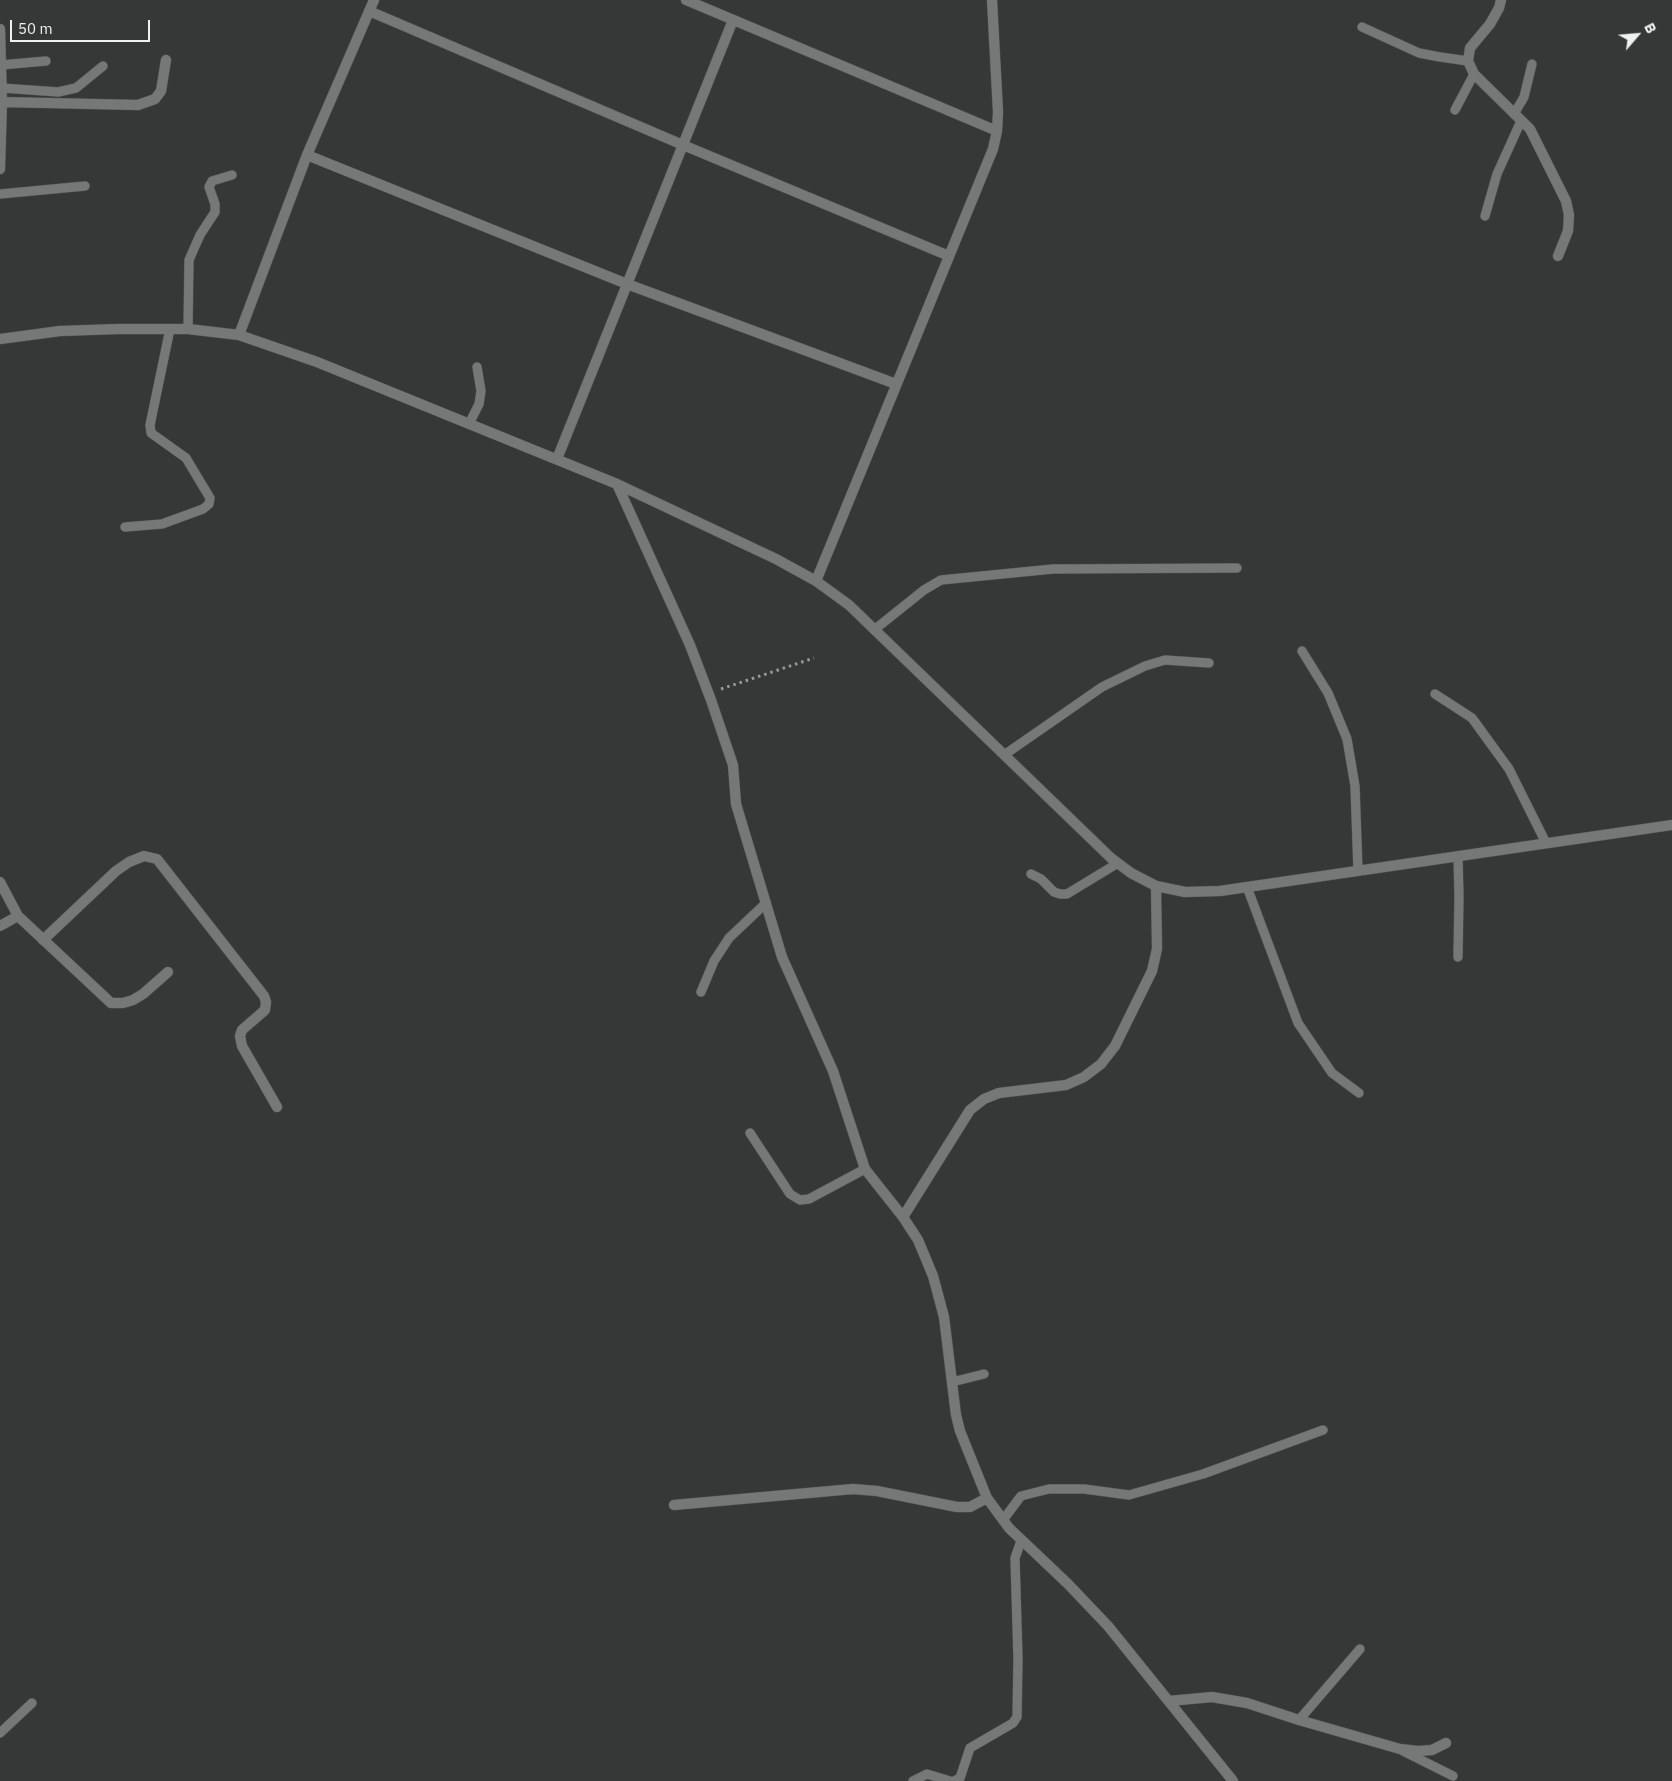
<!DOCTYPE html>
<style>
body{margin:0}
#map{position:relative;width:1672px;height:1781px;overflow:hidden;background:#353836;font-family:"IBM Plex Sans",sans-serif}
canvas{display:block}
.north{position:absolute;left:1612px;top:10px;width:50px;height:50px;-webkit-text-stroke:4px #353836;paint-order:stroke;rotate:63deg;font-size:14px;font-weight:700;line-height:20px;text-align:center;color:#eff1f0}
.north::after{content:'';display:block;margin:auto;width:18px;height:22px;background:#eff1f0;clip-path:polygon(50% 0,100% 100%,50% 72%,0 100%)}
.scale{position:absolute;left:10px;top:20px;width:140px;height:22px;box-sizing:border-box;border:2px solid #eff1f0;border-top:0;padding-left:6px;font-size:15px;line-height:18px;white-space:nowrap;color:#eff1f0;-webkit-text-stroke:4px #353836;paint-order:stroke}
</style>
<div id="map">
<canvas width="1672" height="1781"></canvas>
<div class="north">B</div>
<div class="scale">50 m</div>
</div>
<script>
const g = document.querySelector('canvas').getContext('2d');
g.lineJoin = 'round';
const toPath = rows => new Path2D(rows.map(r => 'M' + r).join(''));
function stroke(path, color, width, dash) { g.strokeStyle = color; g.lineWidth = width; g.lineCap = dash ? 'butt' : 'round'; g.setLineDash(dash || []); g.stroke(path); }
const service = toPath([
 [1362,27,1419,53,1440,57,1468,61],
 [1,65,46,61],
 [2,88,58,92,76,88,103,66],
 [1455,110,1474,74],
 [1514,114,1524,97,1532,64],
 [0,194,85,186],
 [1485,216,1497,174,1521,121],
 [188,329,189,260,200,235,215,212,215,204,209,187,212,181,232,175],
 [469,424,479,404,481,391,477,367],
 [125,527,162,524,203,509,209,504,210,498,186,458,151,433,150,425,170,329],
 [874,630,924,590,941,580,1053,569,1237,568],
 [1302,651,1328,693,1347,739,1355,786,1358,871],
 [1435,694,1472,718,1509,769,1546,843],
 [1004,755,1102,687,1145,666,1165,660,1209,663],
 [1458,856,1459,897,1458,957],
 [1031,874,1041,879,1054,892,1060,894,1067,894,1118,863],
 [1247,887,1298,1023,1332,1073,1359,1093],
 [701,992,714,961,729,938,766,903],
 [750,1133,790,1194,800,1200,809,1199,865,1169],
 [952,1382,984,1374],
 [1003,1520,1021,1496,1049,1489,1084,1489,1129,1495,1203,1474,1323,1430],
 [1299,1720,1360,1649],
 [0,1733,32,1703],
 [1403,1751,1453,1776],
 [913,1781,927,1774,950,1781],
 [954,1781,960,1778,970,1748,1013,1723,1017,1717,1018,1659,1015,1558,1021,1541]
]);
const minor = toPath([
 [686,0,997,131],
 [1501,0,1499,8,1490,24,1470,48,1468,61,1474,74,1530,129,1566,201,1569,215,1568,231,1558,256],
 [369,11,683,145,949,256],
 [0,29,2,102,0,169],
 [2,102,138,105,155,99,161,91,166,60],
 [307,155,627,284,896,384],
 [239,335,307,155,374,0],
 [0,339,60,331,119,329,188,329,239,335,317,362,617,484,776,559,816,581,849,605,1111,858,1131,873,1156,886,1185,892,1220,891,1672,825],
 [557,459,733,20],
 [617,484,690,645,711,700,733,765,736,804,782,957,833,1071,865,1169,903,1217,918,1240,933,1276,944,1317,956,1415,960,1431,987,1498,1009,1528,1068,1584,1108,1626,1233,1781],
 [816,581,993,149,997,131,998,112,992,0],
 [0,882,18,916,111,1003,123,1003,133,1000,143,994,168,972],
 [0,926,18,916],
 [43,940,116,871,129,862,144,856,157,859,264,996,266,1002,265,1010,242,1030,240,1036,242,1046,277,1107],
 [903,1217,970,1110,984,1099,999,1093,1066,1085,1084,1077,1101,1064,1115,1046,1152,971,1157,949,1156,886],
 [674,1505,853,1489,877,1491,957,1507,970,1507,987,1498],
 [1169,1701,1212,1697,1247,1703,1299,1720,1400,1749,1418,1751,1432,1750,1446,1743]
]);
stroke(service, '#535654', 10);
stroke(minor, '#535654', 11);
stroke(toPath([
 [721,689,814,658]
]), '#979a98', 3, [2.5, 4]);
stroke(service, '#767877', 9);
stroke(minor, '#767877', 10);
</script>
